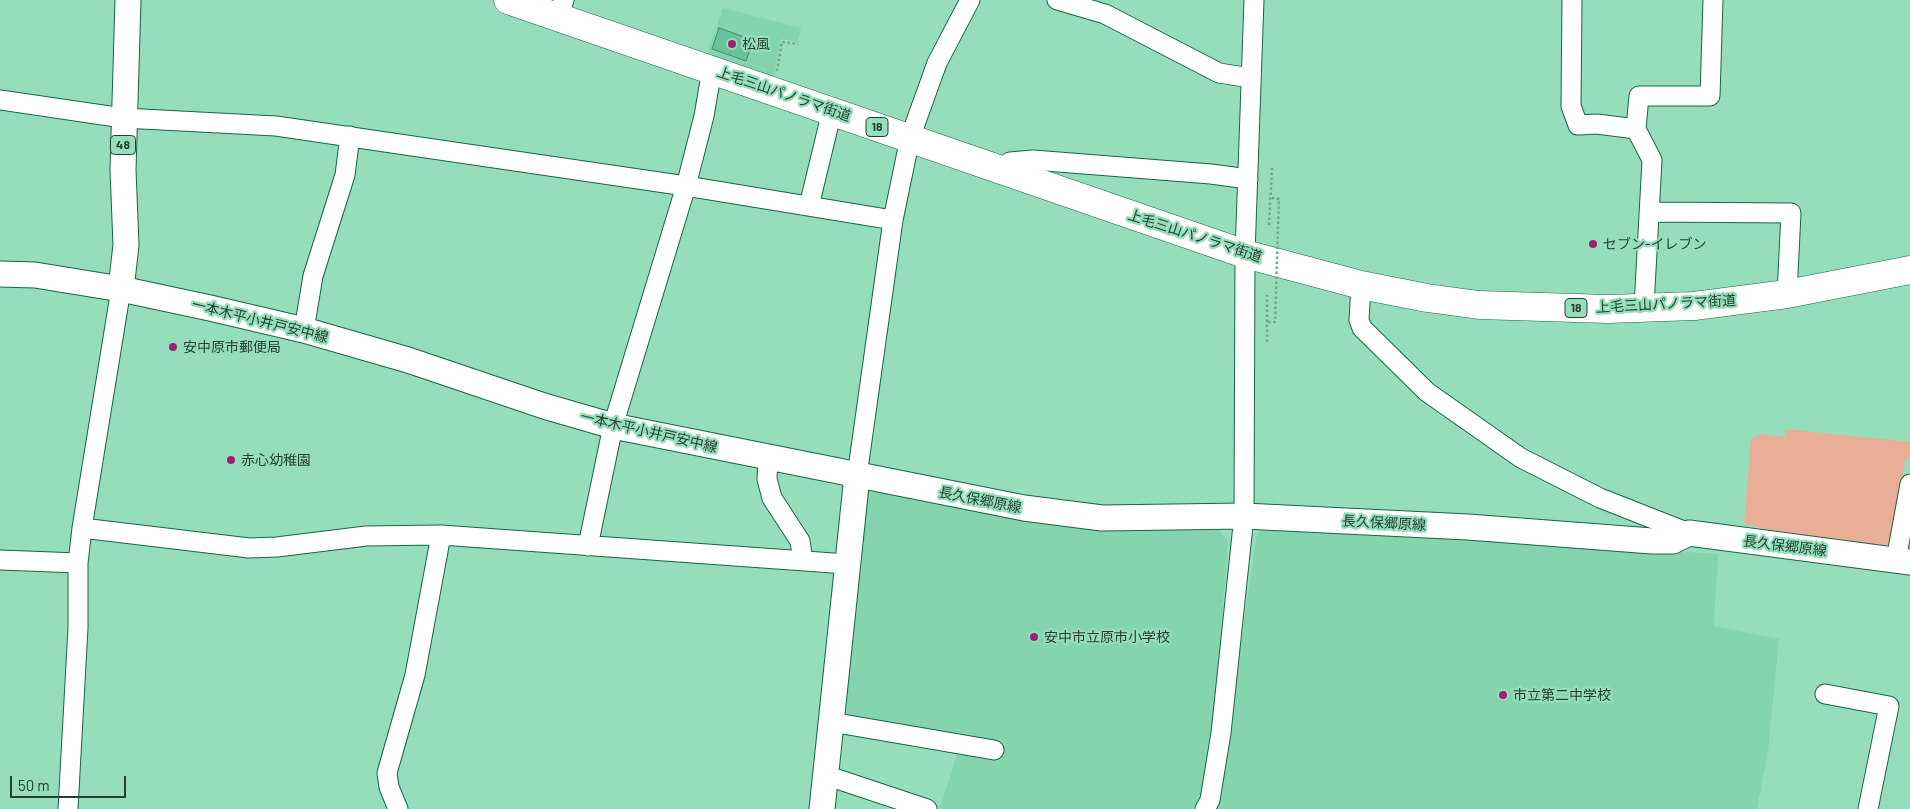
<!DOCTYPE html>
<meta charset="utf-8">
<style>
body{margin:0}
#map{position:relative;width:1910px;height:809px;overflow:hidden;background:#96debb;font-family:Barlow,sans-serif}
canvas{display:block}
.scale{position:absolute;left:10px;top:776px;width:116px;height:22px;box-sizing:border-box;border:2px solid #234032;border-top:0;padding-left:6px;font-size:15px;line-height:18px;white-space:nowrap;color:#234032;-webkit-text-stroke:4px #96debb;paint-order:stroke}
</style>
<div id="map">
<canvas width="1910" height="809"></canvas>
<div class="scale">50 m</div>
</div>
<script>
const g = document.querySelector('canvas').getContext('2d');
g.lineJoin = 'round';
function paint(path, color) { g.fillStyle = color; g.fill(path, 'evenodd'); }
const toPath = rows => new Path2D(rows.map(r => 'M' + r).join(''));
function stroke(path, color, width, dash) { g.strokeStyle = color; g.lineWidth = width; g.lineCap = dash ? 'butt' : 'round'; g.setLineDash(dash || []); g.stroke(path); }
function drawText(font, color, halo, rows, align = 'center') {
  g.font = font + ' Barlow,"Noto Sans JP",sans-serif'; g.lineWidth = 4.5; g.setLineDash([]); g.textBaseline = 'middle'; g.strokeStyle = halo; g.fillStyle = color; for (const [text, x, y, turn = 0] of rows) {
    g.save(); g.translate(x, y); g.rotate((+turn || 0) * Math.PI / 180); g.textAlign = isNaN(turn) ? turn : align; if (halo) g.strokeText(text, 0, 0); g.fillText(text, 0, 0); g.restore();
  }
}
paint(toPath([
 [723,8,801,28,798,42,781,39,774,77,707,54],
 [867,485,1216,526,1228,541,1213,732,1203,798,1198,809,944,809,940,808,962,739,850,720,840,709],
 [1266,526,1718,554,1714,626,1779,639,1768,751,1757,809,1216,809,1257,534]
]), '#84d4ad');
paint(toPath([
 [1785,429,1910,442,1910,456,1905,461,1891,546,1794,536,1744,524,1751,439,1760,434,1785,437]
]), '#e9ae96');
const building = toPath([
 [719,28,753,40,746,61,712,49,719,28]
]);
paint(building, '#6bc199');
stroke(building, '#448b6b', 1);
const minor = toPath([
 [1057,0,1105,14,1219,73,1251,78],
 [1572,0,1571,106,1578,125,1597,124,1636,129,1652,160,1644,307],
 [558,17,564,0],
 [0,100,123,118,276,126,686,186,893,220],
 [1636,129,1639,96,1710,96,1713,0],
 [1008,172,1010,162,1033,160,1211,174,1248,179],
 [809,206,832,111],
 [1649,212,1791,213,1787,294],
 [1361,285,1359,320,1362,328,1427,392,1521,458,1600,498,1689,533],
 [304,330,313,276,345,175,350,136],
 [768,458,767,479,772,498,800,541,803,561],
 [857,476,893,220,910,138,937,63,970,0],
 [82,528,249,548,277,547,366,536,441,535,847,564],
 [588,546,613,426,686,186,704,116,712,69],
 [0,560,78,563],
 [1896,560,1910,484],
 [1825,694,1889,706,1868,809],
 [831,722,994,750],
 [825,775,927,809],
 [68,809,78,628,78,563,82,528,121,289],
 [398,809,389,787,387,773,415,675,441,535],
 [1205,809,1210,800,1221,733,1244,516,1245,254,1254,0]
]);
const major = toPath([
 [0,274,35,275,121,289,210,308,304,330,408,360,544,406,613,426,1024,508,1102,518,1244,516,1468,527,1652,541,1673,541,1689,533,1910,562],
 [121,289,126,245,123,170,128,0],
 [822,809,857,476]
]);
const highway = toPath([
 [508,0,1245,254,1361,285,1427,298,1479,305,1608,309,1694,306,1787,294,1910,270]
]);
stroke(minor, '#186446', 21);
stroke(major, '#186446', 27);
stroke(highway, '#186446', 29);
stroke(toPath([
 [777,71,782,42,798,44],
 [1269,225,1272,168],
 [1267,342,1267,295]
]), '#6fa88c', 2.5, [2.5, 2.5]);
stroke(minor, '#fff', 19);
stroke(major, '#fff', 25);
stroke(highway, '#fff', 28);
stroke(toPath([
 [1268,322,1275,322,1279,199,1272,198]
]), '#6fa88c', 2.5, [2.5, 2.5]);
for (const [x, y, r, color] of [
 [732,44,5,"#9b2078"],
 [1593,244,5,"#9b2078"],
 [173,347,5,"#9b2078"],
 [231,460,5,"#9b2078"],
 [1034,637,5,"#9b2078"],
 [1503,695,5,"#9b2078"]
]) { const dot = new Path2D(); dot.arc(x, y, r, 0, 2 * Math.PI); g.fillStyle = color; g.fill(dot); stroke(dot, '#96debb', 2); }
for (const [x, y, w] of [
 [877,127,22],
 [123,145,25],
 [1576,308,22]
]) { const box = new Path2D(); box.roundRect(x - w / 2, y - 9.5, w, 19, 4); g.fillStyle = '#96debb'; g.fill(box); stroke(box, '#234032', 1); }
drawText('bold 12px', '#234032', null, [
 ["18",877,127],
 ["48",123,145],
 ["18",1576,308]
]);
drawText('14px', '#234032', '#96debb', [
 ["松風",742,44],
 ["セブン-イレブン",1603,244],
 ["安中原市郵便局",183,347],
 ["赤心幼稚園",241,460],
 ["安中市立原市小学校",1044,637],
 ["市立第二中学校",1513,695]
], 'left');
drawText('14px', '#234032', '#96debb', [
 ["上毛三山パノラマ街道",784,94,19],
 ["上毛三山パノラマ街道",1195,236,18],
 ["上毛三山パノラマ街道",1666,304,-3],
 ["一本木平小井戸安中線",260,321,14],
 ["一本木平小井戸安中線",649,432,13],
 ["長久保郷原線",980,500,11],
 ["長久保郷原線",1384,523,3],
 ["長久保郷原線",1785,546,7]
]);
</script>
